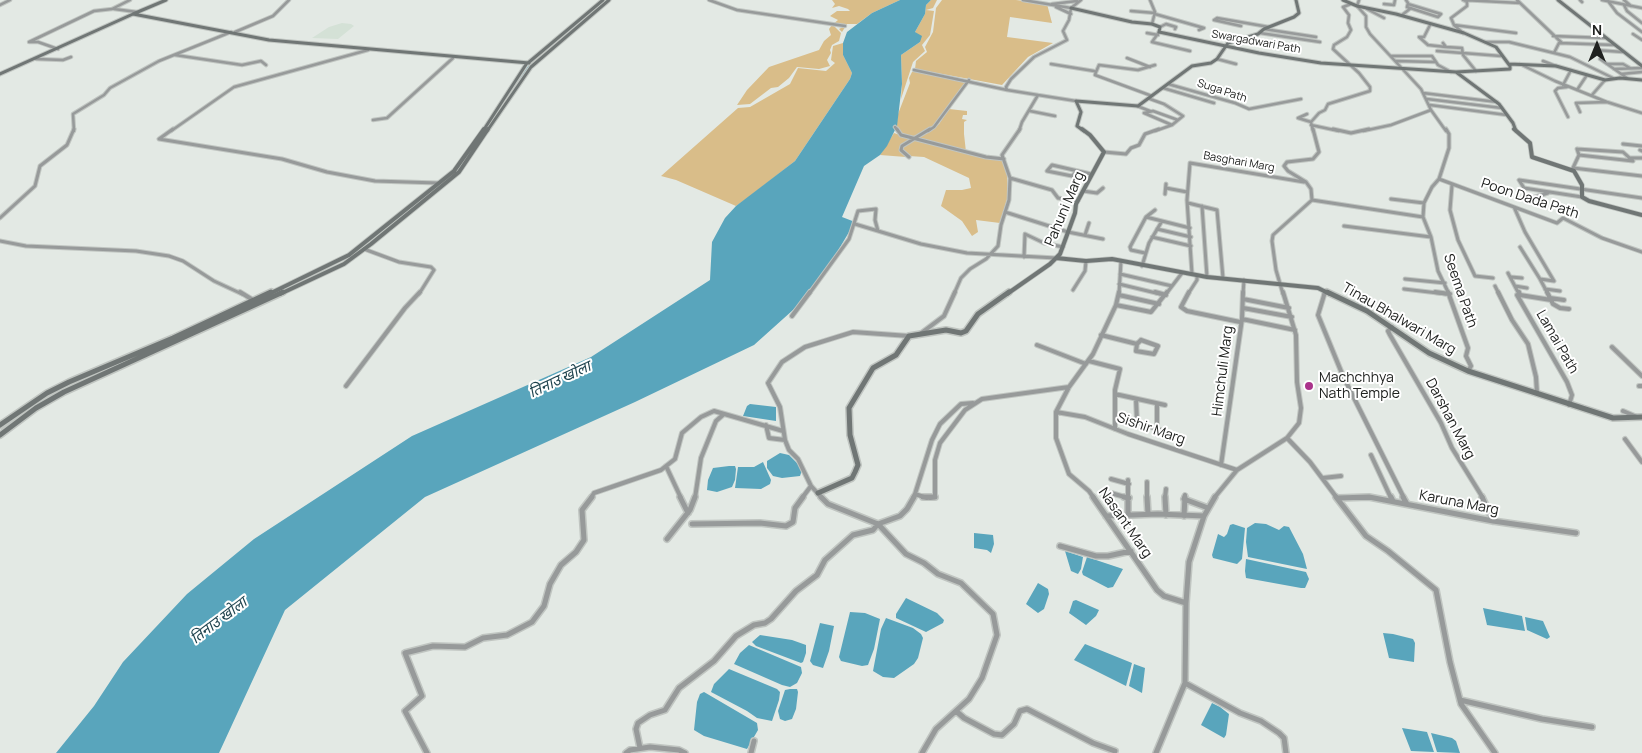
<!DOCTYPE html>
<meta charset="utf-8">
<style>
body{margin:0}
#map{position:relative;width:1642px;height:753px;overflow:hidden;background:#e3e9e4;font-family:Manrope,sans-serif}
canvas{display:block}
.north{position:absolute;left:1572px;top:20px;width:50px;height:50px;-webkit-text-stroke:4px #fff;paint-order:stroke;rotate:0deg;font-size:14px;font-weight:700;line-height:20px;text-align:center;color:#202220}
.north::after{content:'';display:block;margin:auto;width:18px;height:22px;background:#202220;clip-path:polygon(50% 0,100% 100%,50% 72%,0 100%)}
</style>
<div id="map">
<canvas width="1642" height="753"></canvas>
<div class="north">N</div>
</div>
<script>
const g = document.querySelector('canvas').getContext('2d');
g.lineJoin = 'round';
function paint(path, color) { g.fillStyle = color; g.fill(path, 'evenodd'); }
const toPath = rows => new Path2D(rows.map(r => 'M' + r).join(''));
function stroke(path, color, width, dash) { g.strokeStyle = color; g.lineWidth = width; g.lineCap = dash ? 'butt' : 'round'; g.setLineDash(dash || []); g.stroke(path); }
function drawText(font, color, halo, rows, align = 'center') {
  g.font = font + ' Manrope,"Noto Sans Devanagari",sans-serif'; g.lineWidth = 4; g.setLineDash([]); g.textBaseline = 'middle'; g.strokeStyle = halo; g.fillStyle = color; for (const [text, x, y, turn = 0] of rows) {
    g.save(); g.translate(x, y); g.rotate((+turn || 0) * Math.PI / 180); g.textAlign = isNaN(turn) ? turn : align; if (halo) g.strokeText(text, 0, 0); g.fillText(text, 0, 0); g.restore();
  }
}
paint(toPath([
 [342,23,351,24,354,26,338,39,312,38,329,27]
]), '#d4e1d6');
paint(toPath([
 [832,0,900,0,872,13,857,24,847,24,842,32,839,29,843,27,833,25,841,33,839,41,832,45,830,50,831,53,827,60,830,66,819,69,797,67,789,78,778,87,771,88,750,104,737,105,747,90,769,67,819,50,824,41,831,35,829,29,832,25,838,20,830,16,837,11,850,11,848,9,839,6,832,8,835,4],
 [931,0,937,0,933,8,926,10,934,11,930,35,922,45,925,51,913,62,901,99,902,84,901,55,920,42,915,32,925,14,926,5],
 [942,0,1016,0,1047,4,1052,23,1010,17,1007,37,1053,43,1028,57,1002,85,915,69,916,61,927,52,925,47,933,32,936,8],
 [843,43,843,55,852,73,850,79,795,161,749,197,736,206,676,180,661,176,738,108,750,107,790,84,798,68,826,71,835,63,831,60,833,46],
 [916,71,969,81,960,89,936,124,914,138,900,134,896,127,898,114,910,83,909,78,912,72],
 [949,109,967,111,967,115,963,115,962,119,967,120,964,122,964,134,966,152,917,139,939,124],
 [894,133,912,139,901,144,900,150,906,157,880,155],
 [916,139,1004,160,1007,174,1008,196,1000,223,976,220,978,232,972,236,962,221,941,206,946,190,962,190,971,188,969,178,924,157,909,156,902,151,904,146]
]), '#d9bd89');
paint(toPath([
 [900,0,931,0,926,5,925,14,915,32,922,36,920,42,901,55,902,84,897,126,887,146,880,155,864,166,842,217,855,222,817,286,793,310,754,345,635,402,425,497,285,610,219,753,56,753,94,706,123,662,187,594,254,539,412,436,591,357,710,280,712,242,725,218,736,206,795,161,850,79,852,73,843,55,843,43,847,32,872,13],
 [750,404,776,407,776,421,743,416,747,406],
 [780,453,789,455,799,465,802,470,800,476,782,478,773,476,767,468,767,461],
 [763,462,771,480,770,484,761,489,735,488,738,467,754,467],
 [729,466,735,466,736,469,735,480,732,487,717,492,707,490,708,480,713,468],
 [1255,523,1266,524,1279,530,1284,526,1289,527,1303,554,1307,569,1248,557,1246,542,1247,528],
 [1233,524,1245,528,1242,559,1237,564,1213,558,1212,555,1218,534,1224,537,1227,534,1230,525],
 [974,533,993,535,994,544,991,553,987,550,974,548],
 [1065,551,1083,557,1081,569,1078,574,1071,571],
 [1087,557,1123,569,1113,587,1108,588,1083,575,1082,572],
 [1246,559,1306,572,1309,579,1306,586,1305,588,1301,588,1246,578,1245,571],
 [1038,583,1048,589,1049,594,1044,609,1038,613,1026,604],
 [906,598,937,613,944,620,943,623,926,632,896,618,896,614],
 [1076,600,1099,610,1096,616,1086,625,1069,613,1073,601],
 [1483,608,1522,616,1525,631,1487,625],
 [850,612,865,613,880,619,874,649,868,665,862,666,841,661,839,657],
 [1525,617,1543,621,1550,637,1547,639,1527,630],
 [886,618,913,628,921,634,923,638,918,658,914,664,894,678,883,677,873,671,881,629],
 [820,623,834,626,829,651,823,668,813,665,810,661],
 [1383,633,1393,634,1413,639,1415,643,1414,662,1389,658],
 [760,635,792,640,806,645,806,653,803,662,801,663,756,646,752,642],
 [1085,644,1132,663,1126,686,1074,660],
 [749,645,801,667,802,673,797,683,790,687,782,685,734,664,740,653],
 [1134,664,1145,668,1142,693,1129,686],
 [729,669,777,689,780,692,779,700,772,721,757,718,747,711,711,692,714,684],
 [790,689,797,689,798,692,796,709,792,719,785,721,780,719,778,711,785,690],
 [704,692,757,723,758,730,747,749,704,736,694,730,697,702,700,694],
 [1212,703,1220,707,1229,714,1226,735,1224,738,1201,725],
 [1402,728,1427,732,1434,752,1411,751],
 [1431,733,1452,738,1456,741,1460,753,1437,752]
]), '#59a5bc');
stroke(toPath([
 [597,7,606,0],
 [532,63,538,56],
 [489,126,530,64],
 [350,256,383,232],
 [283,290,346,258],
 [71,386,103,370],
 [51,396,59,392],
 [0,431,25,413]
]), '#59a5bc', 1);
const streetFar3 = toPath([
 [709,0,737,10,845,26],
 [1023,0,1071,8],
 [1150,0,1155,12,1152,24],
 [1359,0,1357,6,1366,16,1366,27,1370,34,1421,89,1431,110,1391,125,1363,131],
 [1406,0,1408,3,1407,7,1438,17,1441,14,1408,4],
 [1463,0,1520,3],
 [1463,0,1467,2,1467,6,1451,18,1454,25,1463,33],
 [1517,0,1562,43],
 [1580,0,1582,2],
 [1602,0,1642,8],
 [1624,0,1631,6],
 [1608,1,1617,13,1642,32],
 [1052,4,1077,1],
 [1384,4,1394,5,1395,0],
 [0,5,10,0],
 [1624,5,1627,11,1642,23],
 [1056,7,1071,14],
 [114,9,137,12],
 [1367,9,1384,18],
 [1131,11,1155,13],
 [1155,14,1204,28,1199,30],
 [1402,15,1411,8],
 [1430,25,1424,37,1419,37,1428,45,1446,47],
 [1454,25,1516,33],
 [1241,26,1214,20,1217,18,1269,27],
 [1160,27,1166,24,1176,27,1175,29],
 [1264,29,1316,37],
 [235,32,273,16,289,0],
 [1159,32,1152,42,1190,51],
 [1147,33,1158,35],
 [1260,33,1320,42],
 [1633,34,1642,40],
 [1553,36,1605,38],
 [1485,42,1509,42,1554,53],
 [1443,43,1446,47,1462,48,1463,55,1476,71],
 [58,49,38,42,29,42,94,11,112,9,130,0],
 [1595,50,1623,52],
 [1437,51,1501,56],
 [175,55,242,65,261,61,266,65],
 [1391,56,1432,56,1438,65,1451,72],
 [1127,58,1150,67],
 [36,59,63,60,71,57],
 [1217,59,1236,64],
 [1600,59,1627,78],
 [1396,61,1435,62],
 [1543,61,1556,66],
 [1051,64,1094,71,1096,72,1095,75,1152,96],
 [1520,64,1555,81,1607,102,1642,113],
 [1607,64,1623,64,1630,68],
 [1614,69,1642,68],
 [914,70,1007,90],
 [1096,72,1099,65,1138,70,1155,65],
 [1621,74,1642,72],
 [1613,78,1570,57,1554,53,1559,43,1615,45],
 [1168,84,1235,103,1249,109,1301,99],
 [1563,85,1571,70],
 [1567,87,1558,88,1555,91,1568,117],
 [1163,88,1214,103],
 [1577,90,1587,75],
 [1423,93,1497,102],
 [1038,95,1076,101],
 [1592,95,1605,80],
 [1150,99,1164,104,1183,116,1172,125,1155,131],
 [1427,99,1502,108],
 [1430,105,1507,115],
 [1137,106,1150,111],
 [1431,110,1446,131],
 [1030,111,1055,116],
 [1580,112,1576,103,1607,102],
 [1298,118,1311,122],
 [1298,118,1307,114],
 [373,120,387,118,453,58],
 [1172,125,1144,113,1153,111,1178,120],
 [1311,125,1339,131],
 [895,127,898,131],
 [74,131,73,114,104,95,110,88,159,61,231,32],
 [171,131,234,87,368,50],
 [928,131,934,127,969,80],
 [1019,131,1022,122,1038,95,1007,90,1006,87,1011,79,1034,57,1067,40,1063,31,1069,20,1071,8,1081,0],
 [1313,131,1311,122,1319,113,1325,110,1328,104,1370,91,1370,87,1359,73,1333,49,1334,45,1347,37,1351,30,1348,23,1349,15,1343,7,1351,4]
]);
const streetFar2 = toPath([
 [173,129,159,139,282,159,327,172,375,181,438,183],
 [897,129,901,135,986,157,1004,159],
 [1333,129,1351,133,1369,129],
 [1446,129,1449,134,1449,148,1439,179,1432,187,1424,203,1423,217,1431,237,1438,271,1449,294],
 [1623,144,1642,146],
 [1577,149,1623,152,1633,161,1579,155,1577,149],
 [1640,150,1642,151],
 [1104,152,1126,154,1131,148,1139,145,1145,134,1159,129],
 [909,157,901,150,902,146,930,129],
 [1629,158,1642,158],
 [1573,168,1642,176],
 [1572,170,1579,155],
 [1077,171,1072,176,1047,171,1052,165,1091,174],
 [1010,178,1052,190,1058,198,1078,201],
 [1439,179,1557,223,1563,218,1602,238,1642,252],
 [1452,185,1450,210,1458,240,1475,276,1493,278],
 [1166,188,1187,192],
 [1083,191,1097,193,1103,188],
 [1165,194,1166,184],
 [1582,197,1524,188,1519,180,1642,198],
 [1391,199,1424,203],
 [1529,199,1548,193],
 [1312,200,1423,217],
 [1188,203,1217,210,1223,278],
 [1202,206,1207,277],
 [1514,207,1525,232,1554,281],
 [1005,212,1068,232,1103,239],
 [1146,217,1162,221],
 [0,218,35,186,40,166,67,145,74,129],
 [855,224,921,244,967,253,1056,258],
 [1344,226,1431,237],
 [1157,229,1191,237],
 [1085,235,1089,223],
 [1152,237,1191,246],
 [0,241,26,246,136,251,169,256,183,261,214,281,242,294],
 [1520,247,1540,279],
 [364,249,399,262,431,267,434,270,419,294],
 [1145,253,1131,250,1130,247,1146,217,1155,210],
 [1024,257,1025,234,1044,243,1063,247],
 [1142,266,1149,243,1162,221,1190,228],
 [1508,273,1519,294],
 [1120,274,1172,286],
 [1192,274,1187,200,1190,163,1304,182],
 [1511,277,1522,278],
 [1405,279,1445,283],
 [1119,284,1160,294],
 [1495,286,1499,294],
 [1515,286,1527,288],
 [1404,289,1446,294],
 [1545,289,1560,291],
 [1073,290,1085,271,1086,261],
 [809,294,849,239,858,211,876,209,875,220,878,231],
 [954,294,961,278,970,269,986,259,998,246,1001,225,1009,200,1010,178,1002,155,1020,129],
 [1119,294,1121,261],
 [1166,294,1182,273],
 [1188,294,1197,280,1197,276],
 [1243,294,1244,280],
 [1283,294,1276,270,1272,241,1273,235,1312,200,1311,189,1306,182,1288,171,1284,166,1287,162,1313,159,1319,152,1313,129],
 [1324,294,1325,291],
 [1548,294,1540,279,1554,281]
]);
const streetFar1 = toPath([
 [240,292,253,300],
 [1155,292,1166,295],
 [1189,292,1181,307,1187,311,1240,322],
 [1325,292,1318,315,1343,376,1404,498],
 [1435,292,1450,294],
 [1448,292,1468,348,1466,356,1471,366,1468,371],
 [1498,292,1512,320,1528,344,1536,377,1537,393],
 [1519,292,1520,295,1551,300],
 [1547,292,1553,304,1560,308,1569,309],
 [1119,295,1159,304],
 [1520,295,1517,295,1567,382,1572,395,1569,405],
 [1550,298,1564,300],
 [1243,299,1289,308],
 [1116,305,1151,312,1167,292],
 [1243,308,1292,317],
 [792,316,810,292],
 [1242,319,1295,330],
 [1392,327,1388,331,1390,335,1441,423,1452,448,1483,498],
 [920,334,944,316,955,292],
 [1101,335,1137,344],
 [1141,340,1158,346,1154,354,1136,351,1137,344,1141,340],
 [1037,345,1086,364],
 [1612,347,1642,376],
 [1089,361,1120,369,1115,390,1115,429],
 [346,386,405,308,420,292],
 [1639,386,1642,386],
 [1115,394,1165,405],
 [1136,399,1137,422],
 [1157,404,1157,429],
 [1623,411,1637,417],
 [1056,412,1085,417,1128,434,1237,470],
 [1116,415,1166,432],
 [766,425,769,438,785,440],
 [1287,438,1310,462,1337,498],
 [1625,439,1642,462],
 [1371,455,1391,498],
 [1221,465,1242,319,1243,292],
 [666,466,681,498],
 [1323,478,1341,476],
 [1111,479,1129,484],
 [1128,480,1128,498],
 [1147,482,1147,498],
 [1111,493,1128,498],
 [915,494,932,440,940,424,961,404,973,403],
 [591,498,594,493,661,470,675,459,682,433,701,417,714,411,783,431],
 [695,498,701,458,716,421,724,414],
 [802,498,811,486],
 [822,498,811,486,798,459,789,450,785,440,780,407,768,383,782,362,805,347,853,332,909,336],
 [913,498,915,494,927,498],
 [930,498,935,497,935,460,940,443,965,410,982,399,1069,387],
 [1094,498,1089,491,1069,474,1056,438,1056,412,1069,387,1093,354,1116,305,1119,292],
 [1165,498,1166,489],
 [1184,498,1185,495],
 [1214,498,1237,470,1287,438,1299,423,1301,408,1297,382,1296,335,1283,292],
 [1346,498,1373,498]
]);
const street = toPath([
 [680,497,688,513],
 [821,497,828,504,878,524,906,554,924,563,938,574,961,583,993,614,997,635,982,678,969,699,936,729,922,753],
 [923,497,935,497],
 [1093,497,1157,590,1164,596,1186,603],
 [1124,497,1129,498],
 [1128,497,1128,514],
 [1147,497,1148,514],
 [1165,497,1166,515],
 [1336,497,1366,536,1388,551,1436,590,1450,662,1461,704,1495,753],
 [1391,497,1393,501],
 [1403,497,1407,504],
 [1482,497,1493,521],
 [1338,498,1369,497,1493,521,1576,533],
 [1184,499,1208,508],
 [1106,516,1158,514,1204,516],
 [1184,516,1185,497],
 [692,524,760,523,786,526,793,522,795,508,803,497],
 [878,524,900,516,907,509,914,497],
 [667,539,690,510,695,497],
 [1060,546,1096,556,1108,556,1131,551],
 [1185,683,1240,713,1261,721,1279,733,1284,738,1286,753],
 [1460,700,1542,719,1592,727],
 [956,711,964,718,994,734,1002,735,1014,724,1020,711,1027,709,1093,743,1115,751],
 [640,748,636,729,638,723,650,715,665,710,679,688,714,661,736,636,754,625,765,623,771,619,796,591,817,575,825,560,853,535,873,530,878,524],
 [427,753,405,711,422,696,405,653,433,646,465,647,483,638,507,635,532,622,544,606,550,584,561,565,576,552,584,540,582,510,592,497],
 [626,753,630,750,650,747,679,750,685,753],
 [751,753,754,741],
 [1156,753,1185,683,1186,603,1189,562,1204,516,1215,497]
]);
const secondaryFar2 = toPath([
 [166,0,133,14,269,40,529,63],
 [1343,0,1357,6,1396,14,1464,33,1496,47,1510,66,1510,69,1456,72,1499,104,1513,123,1516,131],
 [1558,0,1642,66],
 [1071,8,1132,22,1152,24,1160,27,1159,32,1259,53,1321,63,1456,72],
 [528,63,603,0],
 [1509,64,1556,66,1605,80,1620,78,1642,80],
 [0,74,133,14],
 [483,131,527,63],
 [487,131,531,67,609,0],
 [1084,131,1077,126,1081,112,1076,101,1138,106,1192,66,1211,63,1217,59,1228,43,1258,34,1264,29,1294,17,1299,13,1296,0]
]);
const secondaryFar1 = toPath([
 [1514,129,1530,143,1532,157,1574,171,1582,185,1582,197,1589,201,1642,215],
 [1056,258,1086,261,1112,259,1207,277,1318,288,1330,294],
 [269,294,349,255,454,171,484,129],
 [280,294,344,264,371,244,459,172,488,129],
 [1007,294,1050,264,1060,254,1075,213,1076,204,1104,152,1090,135,1082,129]
]);
const secondary = toPath([
 [1327,292,1367,311,1429,353,1468,371,1613,418,1642,417],
 [0,425,47,393,69,382,173,338,271,292],
 [0,435,36,408,64,392,283,292],
 [818,493,852,478,855,472,858,465,850,435,849,408,873,368,896,355,909,336,946,330,961,333,966,331,978,314,1009,292]
]);
stroke(streetFar3, '#c0c5c1', 4.5);
stroke(streetFar2, '#c0c5c1', 5);
stroke(streetFar1, '#c0c5c1', 6);
stroke(street, '#c0c5c1', 8);
stroke(secondaryFar2, '#c0c5c1', 5);
stroke(secondaryFar1, '#c0c5c1', 5.5);
stroke(secondary, '#c0c5c1', 8);
stroke(streetFar3, '#979a9a', 2.5);
stroke(streetFar2, '#979a9a', 3);
stroke(streetFar1, '#979a9a', 4);
stroke(street, '#979a9a', 5);
stroke(secondaryFar2, '#707675', 3);
stroke(secondaryFar1, '#707675', 4);
stroke(secondary, '#707675', 5);
for (const [x, y, r, color] of [
 [1309,386,5,"#aa338b"]
]) { const dot = new Path2D(); dot.arc(x, y, r, 0, 2 * Math.PI); g.fillStyle = color; g.fill(dot); stroke(dot, '#fff', 2); }
drawText('11px', '#202220', '#fff', [
 ["Swargadwari Path",1256,42,10],
 ["Suga Path",1222,91,18],
 ["Basghari Marg",1239,162,10]
]);
drawText('14px', '#202220', '#fff', [
 ["Poon Dada Path",1530,199,18],
 ["Pahuni Marg",1065,209,-67],
 ["Seema Path",1460,291,71],
 ["Tinau Bhalwari Marg",1399,319,30],
 ["Lamai Path",1557,342,60],
 ["Himchuli Marg",1223,371,-83],
 ["Darshan Marg",1450,419,62],
 ["Sishir Marg",1151,429,19],
 ["Karuna Marg",1459,503,11],
 ["Nasant Marg",1125,523,55]
]);
drawText('14px', '#202220', '#fff', [
 ["Machchhya",1319,378],
 ["Nath Temple",1319,394]
], 'left');
drawText('italic 15px', '#1f434e', '#fff', [
 ["तिनाउ खोला",560,380,-25],
 ["तिनाउ खोला",219,621,-37]
]);
</script>
